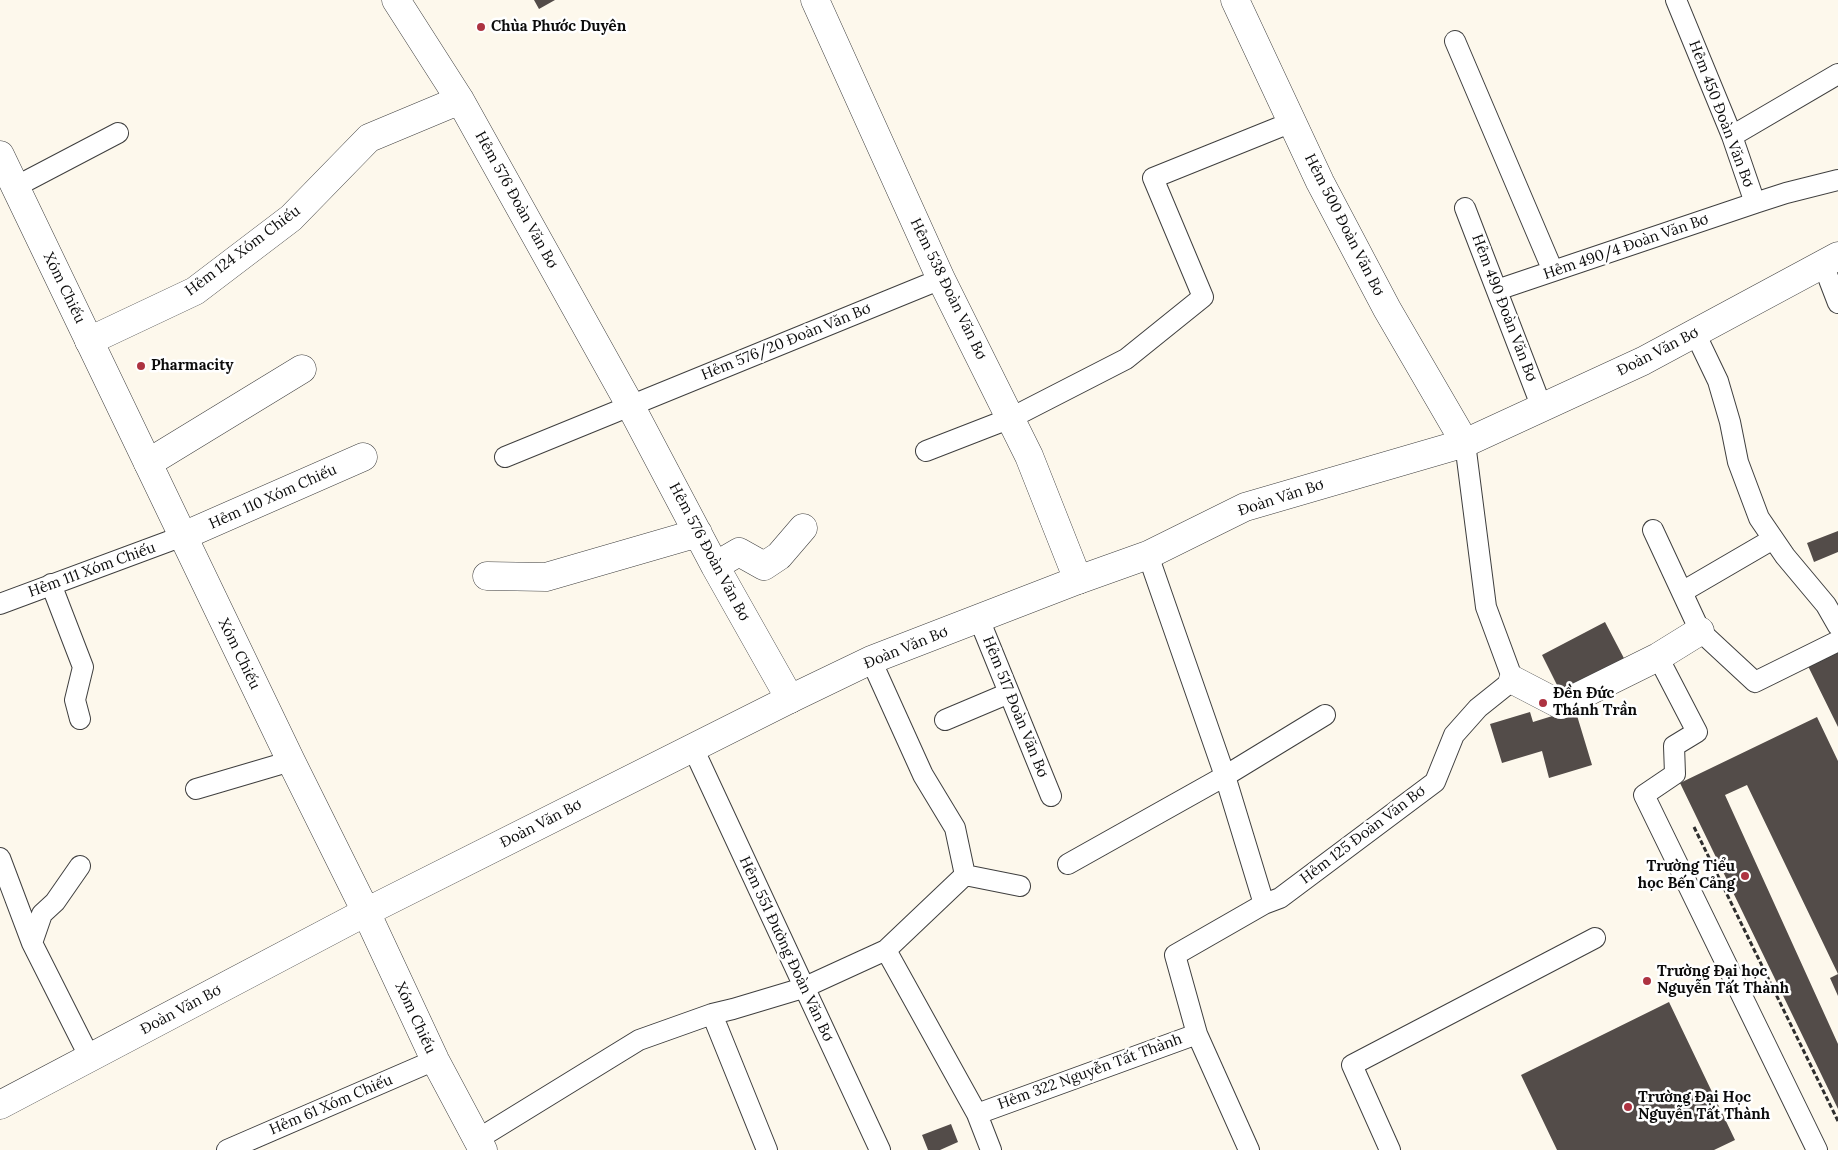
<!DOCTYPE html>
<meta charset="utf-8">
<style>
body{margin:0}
canvas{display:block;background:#fdf8ec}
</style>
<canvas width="1838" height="1150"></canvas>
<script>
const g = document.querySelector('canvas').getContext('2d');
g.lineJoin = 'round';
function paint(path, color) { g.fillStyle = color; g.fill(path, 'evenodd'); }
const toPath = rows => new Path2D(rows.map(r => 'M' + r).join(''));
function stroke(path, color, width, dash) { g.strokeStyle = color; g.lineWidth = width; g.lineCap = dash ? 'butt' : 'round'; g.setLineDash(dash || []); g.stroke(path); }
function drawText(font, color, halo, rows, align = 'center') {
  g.font = font + ' Lora,serif'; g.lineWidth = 5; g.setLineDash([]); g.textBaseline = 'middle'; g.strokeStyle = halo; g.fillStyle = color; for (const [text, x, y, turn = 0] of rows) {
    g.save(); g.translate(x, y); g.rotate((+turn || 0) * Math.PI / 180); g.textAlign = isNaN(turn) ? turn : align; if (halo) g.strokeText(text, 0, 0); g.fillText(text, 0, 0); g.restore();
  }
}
paint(toPath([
 [534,0,555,0,539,9],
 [1838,531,1838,552,1814,562,1807,543],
 [1605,622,1627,664,1563,697,1542,655],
 [1838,646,1838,727,1806,662],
 [1575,709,1592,765,1549,778,1542,751,1502,763,1490,724,1530,712,1533,722],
 [1817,717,1838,761,1838,996,1830,978,1838,974,1747,785,1725,795,1838,1044,1838,1109,1680,783],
 [1669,1002,1735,1140,1714,1150,1557,1150,1521,1075],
 [951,1124,958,1142,940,1150,928,1150,922,1135]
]), '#534c49');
const service = toPath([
 [1676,0,1732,136,1755,203,1786,193,1838,180],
 [1455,41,1553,271],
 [1732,136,1838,74],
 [15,187,118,133],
 [1465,208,1542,408],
 [1823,264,1838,303],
 [1497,290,1755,203],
 [1695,333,1718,381,1730,422,1738,462,1759,518,1785,556,1826,605,1838,626],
 [926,451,1011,418,1126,359,1203,297,1153,178,1292,122],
 [505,457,941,279],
 [1653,530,1700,631,1755,682,1838,641],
 [51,584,83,667,75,700,80,719],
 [1682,592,1773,539],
 [0,604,183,536],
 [979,619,1051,796],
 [1658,657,1697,732,1674,746,1675,774,1644,795,1817,1150],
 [871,660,923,775,955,828,965,875],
 [945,720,1009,693],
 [693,748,880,1150],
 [196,789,291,761],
 [0,858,32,943,90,1058],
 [1068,864,1225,776,1148,555],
 [1264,904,1225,776,1325,715],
 [32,943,42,914,55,902,80,866],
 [886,950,977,1114,991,1150],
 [712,1014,767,1150],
 [1197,1034,1175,955,1264,904,1280,898,1435,782,1454,735,1478,708,1513,680,1486,607,1465,443],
 [977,1114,1197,1034,1249,1150],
 [478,1139,639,1040,712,1014,733,1009,803,988,886,950,965,875,1020,886],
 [227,1150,435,1060],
 [1390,1150,1352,1065,1595,938]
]);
const minor = toPath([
 [396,0,460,100,630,405,715,566,790,699],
 [815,0,941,279,1029,456,1078,580],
 [1235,0,1320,182,1387,309,1465,443],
 [89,341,195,291,291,218,369,138,460,100],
 [148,463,302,369],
 [183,536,363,457],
 [715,566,739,552,764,566,779,556,803,528],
 [487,576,546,577,698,533],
 [1513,680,1561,705,1658,657,1700,631]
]);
const tertiary = toPath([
 [0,155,291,761,366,912,435,1060,483,1150],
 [0,1105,366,912,790,699,871,660,1078,580,1148,555,1245,507,1465,443,1643,361,1838,256]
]);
stroke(service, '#3f3f3f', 22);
stroke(minor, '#3f3f3f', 29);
stroke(tertiary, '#3f3f3f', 29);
stroke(toPath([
 [1694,827,1838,1121]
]), '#2e2e2e', 3, [5, 2.5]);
stroke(service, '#fff', 20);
stroke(minor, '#fff', 28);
stroke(tertiary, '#fff', 28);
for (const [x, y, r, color] of [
 [481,27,5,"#ad3341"],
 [141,366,5,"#ad3341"],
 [1543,703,5,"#ad3341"],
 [1745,876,5,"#ad3341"],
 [1647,981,5,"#ad3341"],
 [1628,1107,5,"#ad3341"]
]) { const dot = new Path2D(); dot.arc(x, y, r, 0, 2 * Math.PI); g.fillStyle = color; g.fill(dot); stroke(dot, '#fff', 2); }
drawText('bold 15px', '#0c0c0c', '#fff', [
 ["Chùa Phước Duyên",491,27],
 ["Pharmacity",151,366],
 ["Đền Đức",1553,694],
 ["Thánh Trần",1553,711],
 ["Trường Tiểu",1735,867,"right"],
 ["học Bến Cảng",1735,884,"right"],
 ["Trường Đại học",1657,972],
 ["Nguyễn Tất Thành",1657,989],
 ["Trường Đại Học",1638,1098],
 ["Nguyễn Tất Thành",1638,1115]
], 'left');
drawText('15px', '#0c0c0c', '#fff', [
 ["Hẻm 450 Đoàn Văn Bơ",1721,114,69],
 ["Hẻm 576 Đoàn Văn Bơ",516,200,61],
 ["Hẻm 500 Đoàn Văn Bơ",1344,225,63],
 ["Hẻm 490/4 Đoàn Văn Bơ",1626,247,-19],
 ["Hẻm 124 Xóm Chiếu",243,251,-37],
 ["Xóm Chiếu",64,288,64],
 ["Hẻm 538 Đoàn Văn Bơ",948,289,64],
 ["Hẻm 490 Đoàn Văn Bơ",1504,308,69],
 ["Hẻm 576/20 Đoàn Văn Bơ",786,342,-22],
 ["Đoàn Văn Bơ",1658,352,-27],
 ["Hẻm 110 Xóm Chiếu",273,497,-24],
 ["Đoàn Văn Bơ",1281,498,-18],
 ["Hẻm 576 Đoàn Văn Bơ",709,552,62],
 ["Hẻm 111 Xóm Chiếu",92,570,-20],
 ["Đoàn Văn Bơ",906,648,-22],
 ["Xóm Chiếu",239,654,64],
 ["Hẻm 517 Đoàn Văn Bơ",1015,707,68],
 ["Đoàn Văn Bơ",541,824,-27],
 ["Hẻm 125 Đoàn Văn Bơ",1363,835,-37],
 ["Hẻm 551 Đường Đoàn Văn Bơ",786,949,65],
 ["Đoàn Văn Bơ",181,1010,-28],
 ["Xóm Chiếu",415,1018,65],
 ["Hẻm 322 Nguyễn Tất Thành",1090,1072,-20],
 ["Hẻm 61 Xóm Chiếu",331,1105,-23]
]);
</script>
